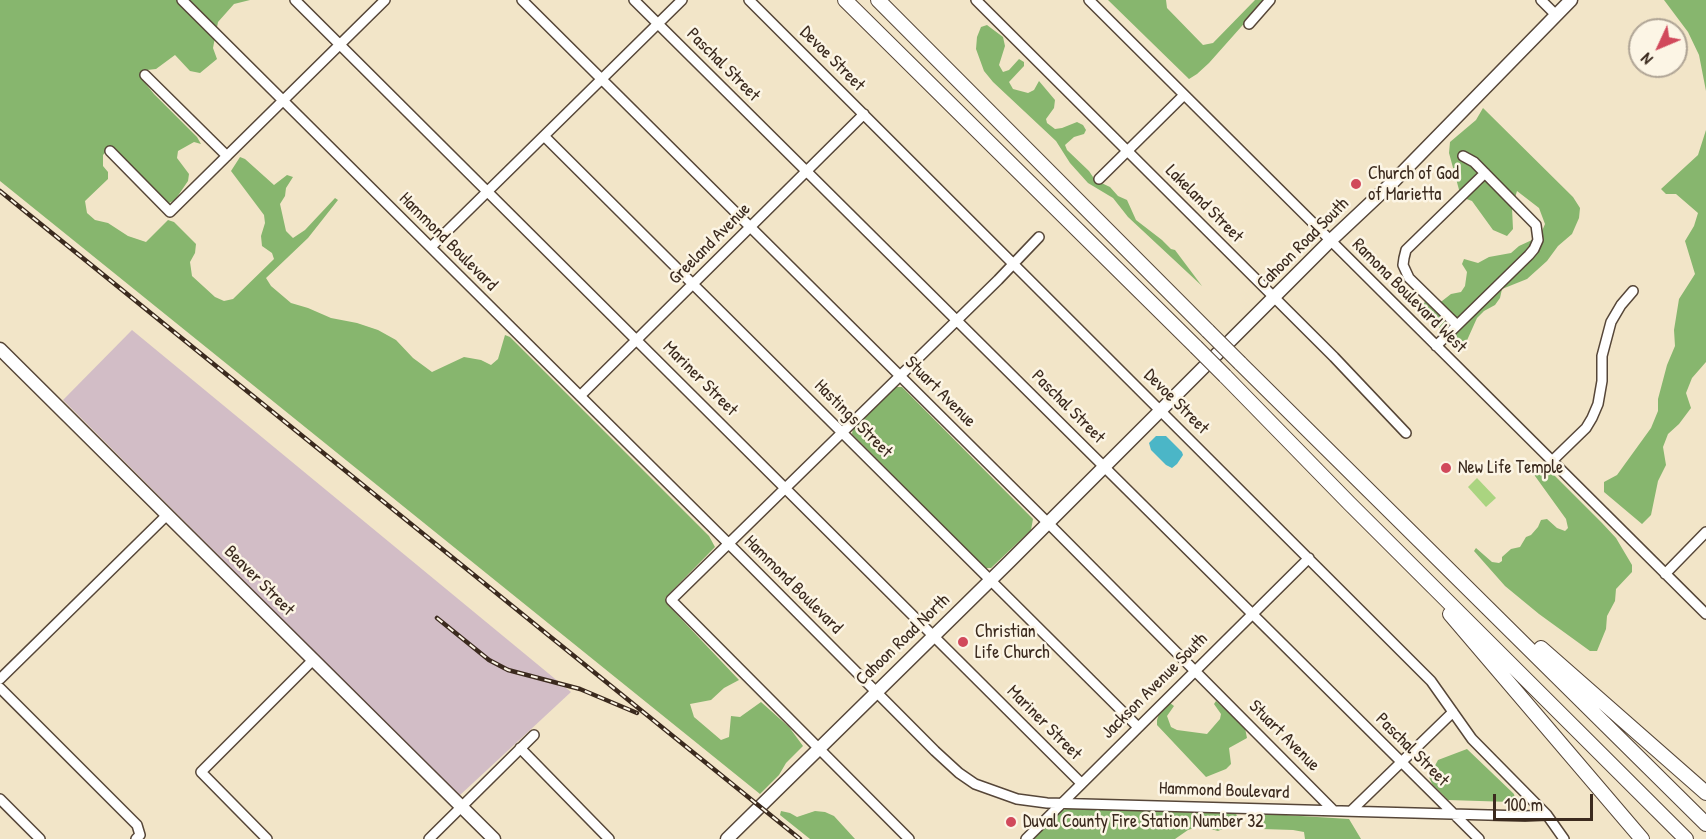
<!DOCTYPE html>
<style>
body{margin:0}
#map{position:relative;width:1706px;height:839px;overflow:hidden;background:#f2e5c8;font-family:"Patrick Hand",sans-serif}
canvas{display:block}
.north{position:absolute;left:1628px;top:18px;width:60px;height:60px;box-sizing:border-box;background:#fcf5e5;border:2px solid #afa495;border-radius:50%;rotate:226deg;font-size:16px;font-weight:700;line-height:24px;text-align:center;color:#3b2a1e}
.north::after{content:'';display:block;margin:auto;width:21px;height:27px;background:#d1495b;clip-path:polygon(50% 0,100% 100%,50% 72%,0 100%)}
.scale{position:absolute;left:1493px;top:794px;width:100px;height:27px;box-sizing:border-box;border:3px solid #3b2a1e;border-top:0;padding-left:8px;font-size:18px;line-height:21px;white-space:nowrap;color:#3b2a1e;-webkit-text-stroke:4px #fcf5e5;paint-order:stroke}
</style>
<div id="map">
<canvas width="1706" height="839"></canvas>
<div class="north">N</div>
<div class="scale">100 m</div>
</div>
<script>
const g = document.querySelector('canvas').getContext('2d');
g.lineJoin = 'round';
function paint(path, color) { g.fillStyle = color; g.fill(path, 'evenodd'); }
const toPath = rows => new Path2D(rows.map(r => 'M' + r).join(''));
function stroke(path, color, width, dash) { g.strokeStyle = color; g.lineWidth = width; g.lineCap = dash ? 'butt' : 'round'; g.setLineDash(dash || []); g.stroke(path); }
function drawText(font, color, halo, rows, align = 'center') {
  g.font = font + ' "Patrick Hand",sans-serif'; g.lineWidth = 5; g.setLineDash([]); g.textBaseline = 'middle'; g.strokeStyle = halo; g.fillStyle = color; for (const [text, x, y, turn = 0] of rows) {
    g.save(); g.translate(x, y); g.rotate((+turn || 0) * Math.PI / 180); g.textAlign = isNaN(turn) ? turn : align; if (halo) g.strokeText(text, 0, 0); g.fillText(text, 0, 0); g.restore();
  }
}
paint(toPath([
 [132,330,571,692,459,796,63,400]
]), '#d2bdc6');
paint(toPath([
 [1477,478,1496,498,1486,507,1468,487]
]), '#aad480');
paint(toPath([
 [0,0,250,0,234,4,218,22,213,48,217,59,200,73,190,71,175,55,156,69,147,70,140,73,141,78,154,94,197,137,201,144,194,142,178,151,177,158,189,174,188,181,175,200,165,205,110,147,103,155,103,166,108,172,108,179,85,201,87,213,95,220,108,223,128,236,146,242,168,220,174,222,196,244,195,253,190,262,192,276,215,297,224,301,233,299,274,259,272,253,262,246,261,236,265,223,264,215,231,171,240,157,245,159,274,185,287,175,293,177,286,188,285,196,280,204,286,231,293,238,305,230,335,198,338,200,308,238,266,278,271,286,291,303,308,308,331,318,357,323,378,330,396,340,413,358,432,372,464,357,481,360,491,365,498,359,505,335,510,337,709,536,715,547,665,598,667,604,739,680,724,688,711,700,690,704,694,717,721,740,729,737,731,716,740,717,761,702,789,727,803,746,786,763,779,775,760,794,0,181],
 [1108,0,1166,0,1167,8,1203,45,1213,43,1255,0,1265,0,1209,63,1197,74,1189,79],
 [1664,0,1706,0,1706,91,1699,55,1688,32],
 [987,25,1003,37,1005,46,999,65,1003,72,1009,70,1019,59,1024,62,1024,66,1009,82,1013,89,1028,93,1034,90,1039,81,1055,100,1054,108,1046,119,1047,123,1055,129,1062,128,1077,122,1083,125,1086,130,1084,134,1074,137,1065,145,1067,150,1089,171,1095,180,1110,187,1118,196,1127,200,1136,220,1162,240,1171,249,1175,250,1202,286,1128,217,1113,198,1088,183,1070,163,1056,141,993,82,984,71,976,49,977,37,981,27],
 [1483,108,1573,197,1580,208,1579,218,1572,234,1558,246,1547,261,1527,279,1502,289,1500,298,1495,305,1484,311,1477,318,1464,347,1460,347,1430,319,1423,307,1425,301,1432,306,1442,301,1451,294,1461,292,1465,286,1467,272,1462,264,1464,259,1478,263,1489,257,1511,253,1519,246,1532,240,1542,231,1545,224,1539,208,1517,191,1512,208,1513,229,1507,236,1493,230,1472,201,1461,197,1449,153,1450,142,1476,120],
 [1706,130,1706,362,1692,378,1686,393,1691,408,1679,424,1668,434,1663,447,1666,465,1658,481,1651,515,1642,524,1604,492,1604,482,1617,475,1651,428,1658,411,1658,399,1667,365,1675,346,1674,330,1679,299,1695,274,1685,241,1694,226,1698,213,1676,194,1666,194,1661,189,1698,155],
 [895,387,902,387,1033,519,1031,530,991,568,985,568,852,434,853,428],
 [1541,465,1548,469,1602,523,1616,538,1632,565,1632,572,1616,589,1615,601,1607,616,1606,629,1597,651,1590,651,1539,614,1505,586,1474,551,1476,548,1492,562,1499,563,1502,561,1502,557,1511,549,1520,547,1526,537,1531,535,1538,527,1541,520,1547,519,1557,528,1565,531,1568,528,1566,519,1535,476,1534,471],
 [1216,701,1245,728,1247,738,1229,748,1231,764,1226,769,1206,777,1157,725,1157,720,1159,714,1170,703,1174,706,1167,716,1171,727,1177,730,1207,734,1220,719,1221,714,1214,704],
 [1467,749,1514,794,1515,800,1511,802,1448,800,1432,784,1429,777,1438,760],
 [1068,808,1227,810,1236,814,1239,818,1236,823,1218,831,1200,826,1188,830,1175,839,1032,839,1059,812],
 [781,811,790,813,797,817,815,811,825,812,834,816,855,839,810,839,780,815],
 [1269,814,1349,819,1361,839,1305,839,1304,832,1293,830,1262,829,1255,826,1253,822,1255,816]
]), '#87b66e');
paint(toPath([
 [1156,436,1166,436,1182,452,1183,455,1177,464,1172,468,1166,465,1151,450,1149,443]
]), '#4bb6c7');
const minor = toPath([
 [182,0,740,555,935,751,959,773,975,784,1017,799,1047,803,1525,816,1547,815],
 [295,0,1081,783],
 [522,0,1052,527,1333,810],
 [634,0,1479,839],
 [749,0,1431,681,1472,739,1547,815,1564,839],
 [976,0,1334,357,1406,433],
 [1089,0,1706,614],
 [1541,0,1556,15],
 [1249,24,1270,0],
 [145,75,227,156],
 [544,136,1138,727],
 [110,151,170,212,385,0],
 [1099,179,1184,95],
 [431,247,682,0],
 [1457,325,1409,278,1403,265,1404,258,1406,250,1485,173],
 [1436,346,1529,255,1534,249,1538,240,1536,225,1474,162,1463,156],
 [580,396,864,114],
 [1552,461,1586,428,1592,418,1598,404,1602,381,1602,356,1611,322,1621,305,1633,291],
 [1665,574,1706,532],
 [0,679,167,515],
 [0,688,137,825,140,835,136,839],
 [520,748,609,839],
 [0,799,40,839],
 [1351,811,1453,712],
 [267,839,201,772,313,660],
 [429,839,534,735],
 [909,839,671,600,998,280,1039,237],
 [1026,839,1309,558]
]);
const major = toPath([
 [0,349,494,839],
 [727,839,1009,562,1330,241,1395,180,1571,0]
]);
const highway = toPath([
 [845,0,1196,347],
 [878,0,1208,331],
 [1240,363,1706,824],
 [1225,376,1349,503,1686,839],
 [1450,614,1642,839],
 [1541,648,1706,793]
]);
stroke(minor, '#564638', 12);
stroke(major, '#564638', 15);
stroke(highway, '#564638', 16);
stroke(minor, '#fff', 9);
stroke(major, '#fff', 12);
stroke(highway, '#fff', 14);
const rail = toPath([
 [0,191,800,839],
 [437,618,489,660,508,670,580,689,637,713]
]);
stroke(rail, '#3b2a1e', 4.5);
stroke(rail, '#fcf5e5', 2, [7]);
const highwayBridge = toPath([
 [1208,331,1240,363],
 [1196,347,1225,376]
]);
stroke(highwayBridge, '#564638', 16, []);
stroke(highwayBridge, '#fff', 14);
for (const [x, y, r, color] of [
 [1356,184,6,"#d1495b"],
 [1446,468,6,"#d1495b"],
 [963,642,6,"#d1495b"],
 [1011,822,6,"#d1495b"]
]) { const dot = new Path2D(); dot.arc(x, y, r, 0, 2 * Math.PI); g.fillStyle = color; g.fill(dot); stroke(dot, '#fcf5e5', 2); }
drawText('18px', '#3b2a1e', '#fcf5e5', [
 ["Devoe Street",832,59,45],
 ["Paschal Street",723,65,45],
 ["Lakeland Street",1204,204,45],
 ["Hammond Boulevard",448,242,45],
 ["Greeland Avenue",710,244,-45],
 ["Cahoon Road South",1303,244,-45],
 ["Ramona Boulevard West",1409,296,45],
 ["Mariner Street",700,379,45],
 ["Stuart Avenue",940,392,45],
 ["Devoe Street",1176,402,45],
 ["Paschal Street",1068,407,45],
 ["Hastings Street",853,419,45],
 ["Beaver Street",259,581,45],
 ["Hammond Boulevard",793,585,45],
 ["Cahoon Road North",903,640,-44],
 ["Jackson Avenue South",1155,686,-45],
 ["Mariner Street",1044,723,45],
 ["Stuart Avenue",1284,736,45],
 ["Paschal Street",1412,750,45],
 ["Hammond Boulevard",1224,791,2]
]);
drawText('18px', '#3b2a1e', '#fcf5e5', [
 ["Church of God",1368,174],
 ["of Marietta",1368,195],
 ["New Life Temple",1458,468],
 ["Christian",975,632],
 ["Life Church",975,653],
 ["Duval County Fire Station Number 32",1023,822]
], 'left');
</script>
